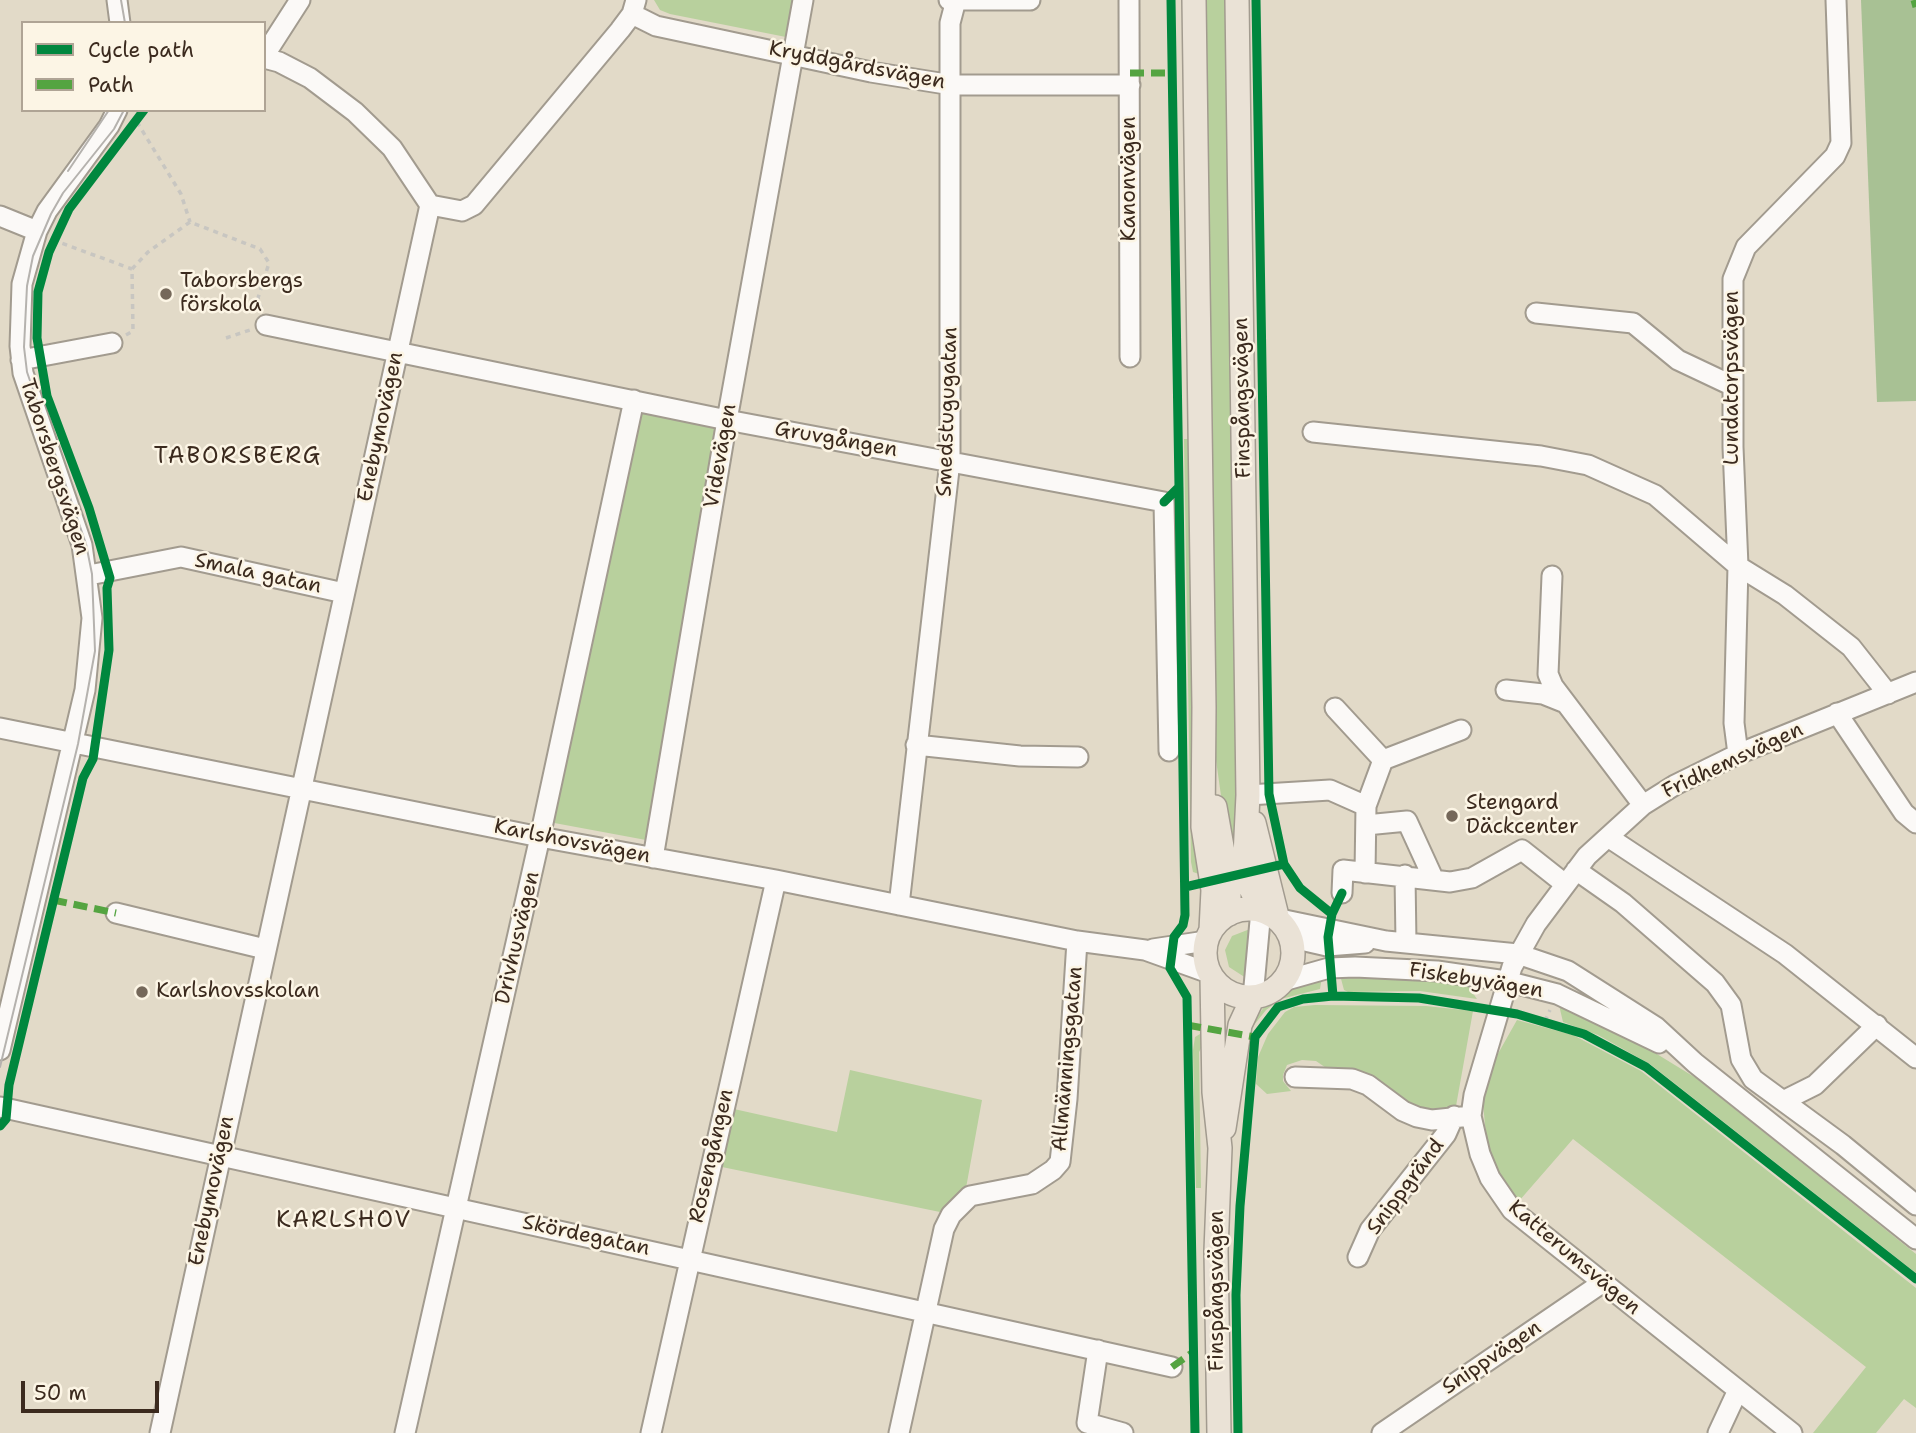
<!DOCTYPE html>
<meta charset="utf-8">
<style>
body{margin:0}
#map{position:relative;width:1916px;height:1433px;overflow:hidden;background:#e2dac8;font-family:"Shantell Sans",sans-serif}
canvas{display:block}
.legend{position:absolute;left:21px;top:21px;width:245px;height:91px;box-sizing:border-box;background:#fcf5e5;border:2px solid #afa495;margin:0;padding:9px 12px;list-style:none;font-size:21px;color:#3b2a1e}
.legend li{display:flex;align-items:center;gap:14px;height:35px}
.legend b{width:35px;border:2px solid #afa495}
.scale{position:absolute;left:21px;top:1381px;width:138px;height:32px;box-sizing:border-box;border:4px solid #3b2a1e;border-top:0;padding-left:9px;font-size:21px;line-height:24px;white-space:nowrap;color:#3b2a1e;-webkit-text-stroke:5px #fcf5e5;paint-order:stroke}
</style>
<div id="map">
<canvas width="1916" height="1433"></canvas>
<ul class="legend">
<li><b style="height:9px;background:#00873e"></b>Cycle path</li>
<li><b style="height:9px;background:#54a441"></b>Path</li>
</ul>
<div class="scale">50 m</div>
</div>
<script>
const g = document.querySelector('canvas').getContext('2d');
g.lineJoin = 'round';
function paint(path, color) { g.fillStyle = color; g.fill(path, 'evenodd'); }
const toPath = rows => new Path2D(rows.map(r => 'M' + r).join(''));
function stroke(path, color, width, dash) { g.strokeStyle = color; g.lineWidth = width; g.lineCap = dash ? 'butt' : 'round'; g.setLineDash(dash || []); g.stroke(path); }
function drawText(font, color, halo, rows, align = 'center') {
  g.font = font + ' "Shantell Sans",sans-serif'; g.lineWidth = 5; g.setLineDash([]); g.textBaseline = 'middle'; g.strokeStyle = halo; g.fillStyle = color; for (const [text, x, y, turn = 0] of rows) {
    g.save(); g.translate(x, y); g.rotate((+turn || 0) * Math.PI / 180); g.textAlign = isNaN(turn) ? turn : align; if (halo) g.strokeText(text, 0, 0); g.fillText(text, 0, 0); g.restore();
  }
}
paint(toPath([
 [654,0,798,0,791,38,670,14,660,10],
 [1205,0,1227,0,1239,867,1223,810,1216,760],
 [642,409,718,425,646,840,549,822],
 [1184,439,1190,439,1199,874,1193,872,1191,862],
 [1250,929,1246,978,1229,967,1225,950,1232,936],
 [1340,975,1458,980,1468,986,1477,999,1420,991,1348,992,1344,990],
 [1322,977,1320,989,1281,999,1266,1010,1254,1025,1249,1027,1268,1002,1296,986],
 [1315,1005,1426,1006,1473,1011,1456,1106,1427,1112,1332,1072,1316,1061,1302,1060,1287,1065,1283,1075,1283,1081,1291,1091,1267,1094,1256,1084,1258,1057,1268,1034,1285,1012,1294,1007],
 [1559,1005,1621,1032,1696,1078,1916,1254,1916,1273,1650,1064,1598,1035,1563,1022],
 [1517,1020,1573,1035,1641,1071,1916,1288,1916,1408,1904,1399,1876,1433,1813,1433,1866,1367,1573,1139,1519,1201,1501,1177,1487,1147,1483,1103,1495,1059],
 [1200,1034,1205,1041,1199,1052,1201,1188,1196,1188,1193,1050,1195,1037],
 [850,1070,982,1100,966,1188,940,1212,722,1167,734,1109,837,1132]
]), '#b8d09d');
paint(toPath([
 [1861,0,1916,0,1916,401,1877,402]
]), '#a8c194');
const minor = toPath([
 [117,0,120,23],
 [949,0,1030,0],
 [1129,0,1130,357],
 [632,14,656,26,871,72,952,85,1130,85],
 [264,56,300,0],
 [264,58,279,62,310,78,355,112,392,148,430,205],
 [0,216,37,231],
 [1536,313,1633,323,1678,360,1733,386],
 [266,325,727,420,1164,502,1169,751],
 [21,360,112,343],
 [1313,432,1541,456,1588,465,1655,495,1738,566,1785,595,1851,647,1888,694],
 [89,575,181,557,344,593],
 [1552,576,1548,674,1553,686,1643,805],
 [1506,690,1543,694,1563,702],
 [1335,708,1383,760],
 [1837,713,1904,813,1916,823],
 [0,728,540,837,776,880,1077,941,1145,950,1209,973],
 [916,745,1020,756,1078,757],
 [1738,754,1734,723,1738,566,1733,447,1733,279,1746,247,1835,156,1841,143,1836,0],
 [1248,795,1330,790,1366,806,1365,873],
 [1366,806,1383,760,1461,730],
 [1366,825,1407,821,1434,880],
 [1608,837,1785,954,1916,1058],
 [653,858,727,420,803,0],
 [1576,870,1623,903,1715,983,1731,1005,1741,1059,1753,1079,1843,1145,1916,1205],
 [1405,875,1406,943],
 [1342,893,1343,870,1450,882,1472,878,1522,850,1565,884],
 [899,905,950,461,950,23,956,0],
 [116,913,265,949],
 [1280,919,1386,941,1518,954,1568,971,1656,1027,1695,1063,1916,1239],
 [1292,938,1327,946,1365,943],
 [1153,949,1206,941],
 [1283,981,1329,968,1355,967,1437,971,1506,981,1557,994,1659,1043],
 [1253,997,1261,910],
 [0,1050,85,690,92,618,82,545,23,373,20,346,22,284,37,231,47,211,109,126,117,110],
 [1295,1077,1352,1079,1368,1085,1403,1111,1417,1117,1432,1120,1471,1116],
 [1783,1101,1815,1085,1877,1025],
 [0,1107,1172,1367],
 [1358,1257,1370,1230,1446,1134,1454,1116],
 [1098,1350,1087,1423,1123,1433],
 [160,1433,430,205,462,211,474,205,620,30,632,14,636,0],
 [405,1433,540,837,634,400],
 [651,1433,776,880],
 [899,1433,944,1229,951,1215,970,1196,1032,1184,1053,1170,1060,1162,1067,1099,1077,941],
 [1382,1433,1602,1283],
 [1718,1433,1738,1390],
 [1792,1433,1512,1210,1490,1178,1480,1154,1471,1116,1474,1095,1512,967,1536,924,1587,856,1643,805,1675,785,1738,754,1916,682]
]);
const major = toPath([
 [1194,0,1204,707,1203,827,1213,890,1211,930],
 [1237,0,1248,795,1245,856,1251,889,1261,910],
 [1215,807,1229,886,1229,914],
 [1254,823,1277,916],
 '1205 953a44 44 0 1 1 88 0a44 44 0 1 1-88 0Z',
 [1212,977,1214,1092,1220,1148,1216,1251,1219,1433],
 [1224,1128,1240,1025,1253,997]
]);
stroke(minor, '#a29b8f', 23);
stroke(major, '#a29b8f', 26);
stroke(toPath([
 [137,122,181,194,190,222],
 [126,137,144,110],
 [53,240,132,269],
 [126,335,133,331,132,269,148,252,190,222,260,249,269,263,258,298,261,307],
 [226,338,250,330],
 [1545,1021,1550,1010],
 [9,1090,14,1063]
]), '#c8c6c1', 3.5, [5, 5]);
stroke(minor, '#fbf9f7', 19);
stroke(major, '#eae2d6', 23);
stroke(toPath([
 [121,0,125,23],
 [68,171,109,110],
 [0,1067,78,744,95,651,92,574,86,544,27,372,24,347,27,286,33,256,51,214,63,193,114,129,124,110]
]), '#b5b2ae', 2);
stroke(toPath([
 [1914,0,1916,7],
 [1130,73,1172,73],
 [53,900,116,913],
 [1187,1025,1255,1037],
 [1172,1367,1193,1352]
]), '#54a441', 7, [14, 7]);
stroke(toPath([
 [1256,0,1269,794,1284,864,1300,888,1332,914],
 [1179,487,1185,915,1183,925,1174,937,1170,968,1187,997,1195,1433],
 [1164,502,1179,487,1171,0],
 [1185,887,1284,864],
 [1333,996,1328,937,1332,914,1342,893],
 [0,1126,6,1119,9,1085,83,778,93,759,109,650,107,588,110,578,89,508,47,396,37,338,38,292,49,252,69,209,144,110],
 [1238,1433,1236,1295,1240,1206,1255,1037,1278,1007,1303,999,1333,996,1419,998,1517,1014,1584,1034,1646,1067,1916,1279]
]), '#00873e', 9);
for (const [x, y, r, color] of [
 [166,294,7,"#75685a"],
 [1452,816,7,"#75685a"],
 [142,992,7,"#75685a"]
]) { const dot = new Path2D(); dot.arc(x, y, r, 0, 2 * Math.PI); g.fillStyle = color; g.fill(dot); stroke(dot, '#fcf5e5', 2.5); }
drawText('21px', '#3b2a1e', '#fcf5e5', [
 ["Kryddgårdsvägen",857,66,11],
 ["Kanonvägen",1130,179,-90],
 ["Lundatorpsvägen",1733,378,-90],
 ["Finspångsvägen",1243,398,-91],
 ["Smedstugugatan",948,412,-88],
 ["Enebymovägen",381,427,-78],
 ["Gruvgången",836,440,10],
 ["Videvägen",721,456,-80],
 ["Taborsbergsvägen",54,467,72],
 ["Smala gatan",258,574,12],
 ["Fridhemsvägen",1733,761,-25],
 ["Karlshovsvägen",572,842,11],
 ["Drivhusvägen",518,938,-77],
 ["Fiskebyvägen",1476,981,9],
 ["Allmänningsgatan",1068,1059,-85],
 ["Rosengången",712,1156,-77],
 ["Snippgränd",1406,1187,-53],
 ["Enebymovägen",212,1191,-78],
 ["Skördegatan",586,1236,12],
 ["Katterumsvägen",1574,1258,40],
 ["Finspångsvägen",1218,1291,-90],
 ["Snippvägen",1492,1358,-34]
]);
drawText('21px', '#3b2a1e', '#fcf5e5', [
 ["Taborsbergs",180,282],
 ["förskola",180,306],
 ["Stengard",1466,804],
 ["Däckcenter",1466,828],
 ["Karlshovsskolan",156,992]
], 'left');
g.letterSpacing = '2px';
drawText('23px', '#3b2a1e', '#fcf5e5', [
 ["TABORSBERG",238,457],
 ["KARLSHOV",344,1221]
]);
g.letterSpacing = '0px';
</script>
